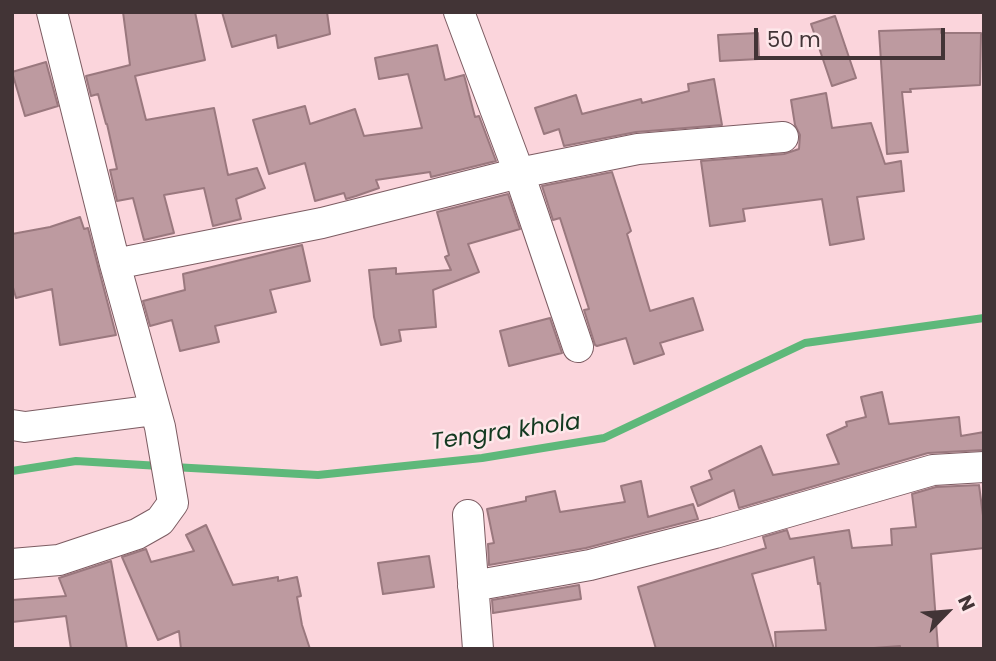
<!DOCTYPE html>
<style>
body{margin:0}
#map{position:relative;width:996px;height:661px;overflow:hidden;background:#fbd5dc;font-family:Poppins,sans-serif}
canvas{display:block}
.frame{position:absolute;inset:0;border:14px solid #423436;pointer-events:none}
.north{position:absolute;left:912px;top:577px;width:70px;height:70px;-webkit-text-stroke:5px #fee7ea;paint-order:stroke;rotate:65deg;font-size:19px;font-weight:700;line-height:28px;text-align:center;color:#423436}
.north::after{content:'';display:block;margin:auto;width:24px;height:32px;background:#423436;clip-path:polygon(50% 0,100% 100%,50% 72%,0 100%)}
.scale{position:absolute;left:754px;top:28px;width:191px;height:32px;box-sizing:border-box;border:4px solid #423436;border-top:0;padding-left:9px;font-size:21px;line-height:24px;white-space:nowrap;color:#423436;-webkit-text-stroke:5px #fee7ea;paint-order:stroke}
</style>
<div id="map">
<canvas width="996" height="661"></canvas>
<div class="frame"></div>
<div class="north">N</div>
<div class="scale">50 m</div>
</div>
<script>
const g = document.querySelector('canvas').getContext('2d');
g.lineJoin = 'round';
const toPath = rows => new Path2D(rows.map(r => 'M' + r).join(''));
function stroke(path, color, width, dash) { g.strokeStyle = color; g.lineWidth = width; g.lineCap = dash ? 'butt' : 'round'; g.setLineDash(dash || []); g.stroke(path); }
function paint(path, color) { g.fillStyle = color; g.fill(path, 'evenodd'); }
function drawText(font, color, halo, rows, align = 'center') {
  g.font = font + ' Poppins,sans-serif'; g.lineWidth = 5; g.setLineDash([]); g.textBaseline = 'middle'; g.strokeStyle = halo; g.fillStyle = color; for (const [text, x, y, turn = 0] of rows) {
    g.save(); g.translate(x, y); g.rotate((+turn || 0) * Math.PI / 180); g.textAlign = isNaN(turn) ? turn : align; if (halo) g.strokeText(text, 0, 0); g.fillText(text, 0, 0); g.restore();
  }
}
stroke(toPath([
 [173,467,318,475,482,458,604,438,805,343,984,318],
 [12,471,76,461,160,466]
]), '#5eb87a', 8);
const building = toPath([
 [123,12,195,12,205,60,135,76,146,120,214,108,228,175,257,168,265,188,236,199,241,219,213,226,204,188,164,195,174,233,144,240,133,198,117,201,110,170,117,169,107,124,106,124,98,94,91,96,86,76,130,65,123,12],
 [222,12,327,12,330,34,278,48,276,35,232,47,222,12],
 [835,16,856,78,832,86,811,24,835,16],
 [941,29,941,33,981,33,980,85,910,89,911,92,902,92,908,152,887,154,879,31,941,29],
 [758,33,759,59,720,61,718,35,758,33],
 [437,45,445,80,464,75,475,117,479,116,496,161,431,177,430,172,376,180,379,188,356,196,346,199,344,193,315,201,305,163,269,174,253,120,305,106,310,124,355,109,364,136,422,128,408,74,379,79,375,58,437,45],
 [46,62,58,106,25,116,12,72,46,62],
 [714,79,722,125,636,132,564,146,559,129,544,134,535,108,576,95,582,114,641,99,642,103,689,91,688,84,714,79],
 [826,93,832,128,871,123,885,164,901,161,904,191,857,197,864,239,830,245,822,199,743,209,745,221,710,226,701,161,784,154,799,149,800,135,795,125,791,100,826,93],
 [612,172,631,231,627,234,650,311,693,298,703,330,660,343,664,354,634,364,626,338,597,346,595,345,584,310,589,309,569,246,560,218,553,220,542,186,612,172],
 [508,194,520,229,468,244,479,272,433,290,436,327,399,330,401,341,381,345,374,317,369,270,396,268,396,274,451,270,445,257,449,255,437,212,508,194],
 [80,217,84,229,88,228,116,335,60,345,52,289,16,298,12,284,12,234,50,227,80,217],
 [302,245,310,281,270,290,276,312,215,326,219,342,180,351,172,320,150,326,143,301,185,290,183,274,302,245],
 [550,318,562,353,509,366,500,331,550,318],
 [882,392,889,424,959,417,961,436,984,432,984,450,928,453,739,508,734,490,698,506,691,487,712,479,709,471,761,446,773,475,839,464,827,435,847,426,846,422,866,417,861,397,882,392],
 [641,481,648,517,693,504,698,519,586,548,489,565,488,544,494,543,487,509,526,501,526,497,555,491,560,512,625,502,621,486,641,481],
 [979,485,984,523,984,548,931,554,938,649,900,649,900,646,861,649,776,649,775,632,826,630,820,583,818,584,814,557,752,574,774,649,656,649,638,587,766,548,763,537,787,530,790,539,849,530,852,548,892,545,891,529,916,527,912,494,936,487,979,485],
 [206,525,233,585,278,577,278,581,297,577,301,596,297,597,302,625,310,649,181,649,179,631,158,640,122,557,146,549,151,562,194,551,186,535,206,525],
 [429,556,434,587,383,594,378,563,429,556],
 [111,561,127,649,71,649,66,616,12,622,12,600,66,596,59,578,111,561],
 [579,585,581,599,493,613,492,600,579,585]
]);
paint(building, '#bd9aa0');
stroke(building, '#9a787e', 2);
const minor = toPath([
 [52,12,115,264,322,223,519,173,638,149,783,137],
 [459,12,519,173,578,347],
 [12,425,25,427,155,410],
 [468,515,478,649],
 [12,564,59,560,137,534,160,521,173,503,160,427,115,264],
 [473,586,590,565,715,533,933,470,984,467]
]);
stroke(minor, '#7c5c62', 32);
stroke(minor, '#fff', 30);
drawText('italic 23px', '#133920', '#fee7ea', [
 ["Tengra khola",506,433,-8]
]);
</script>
